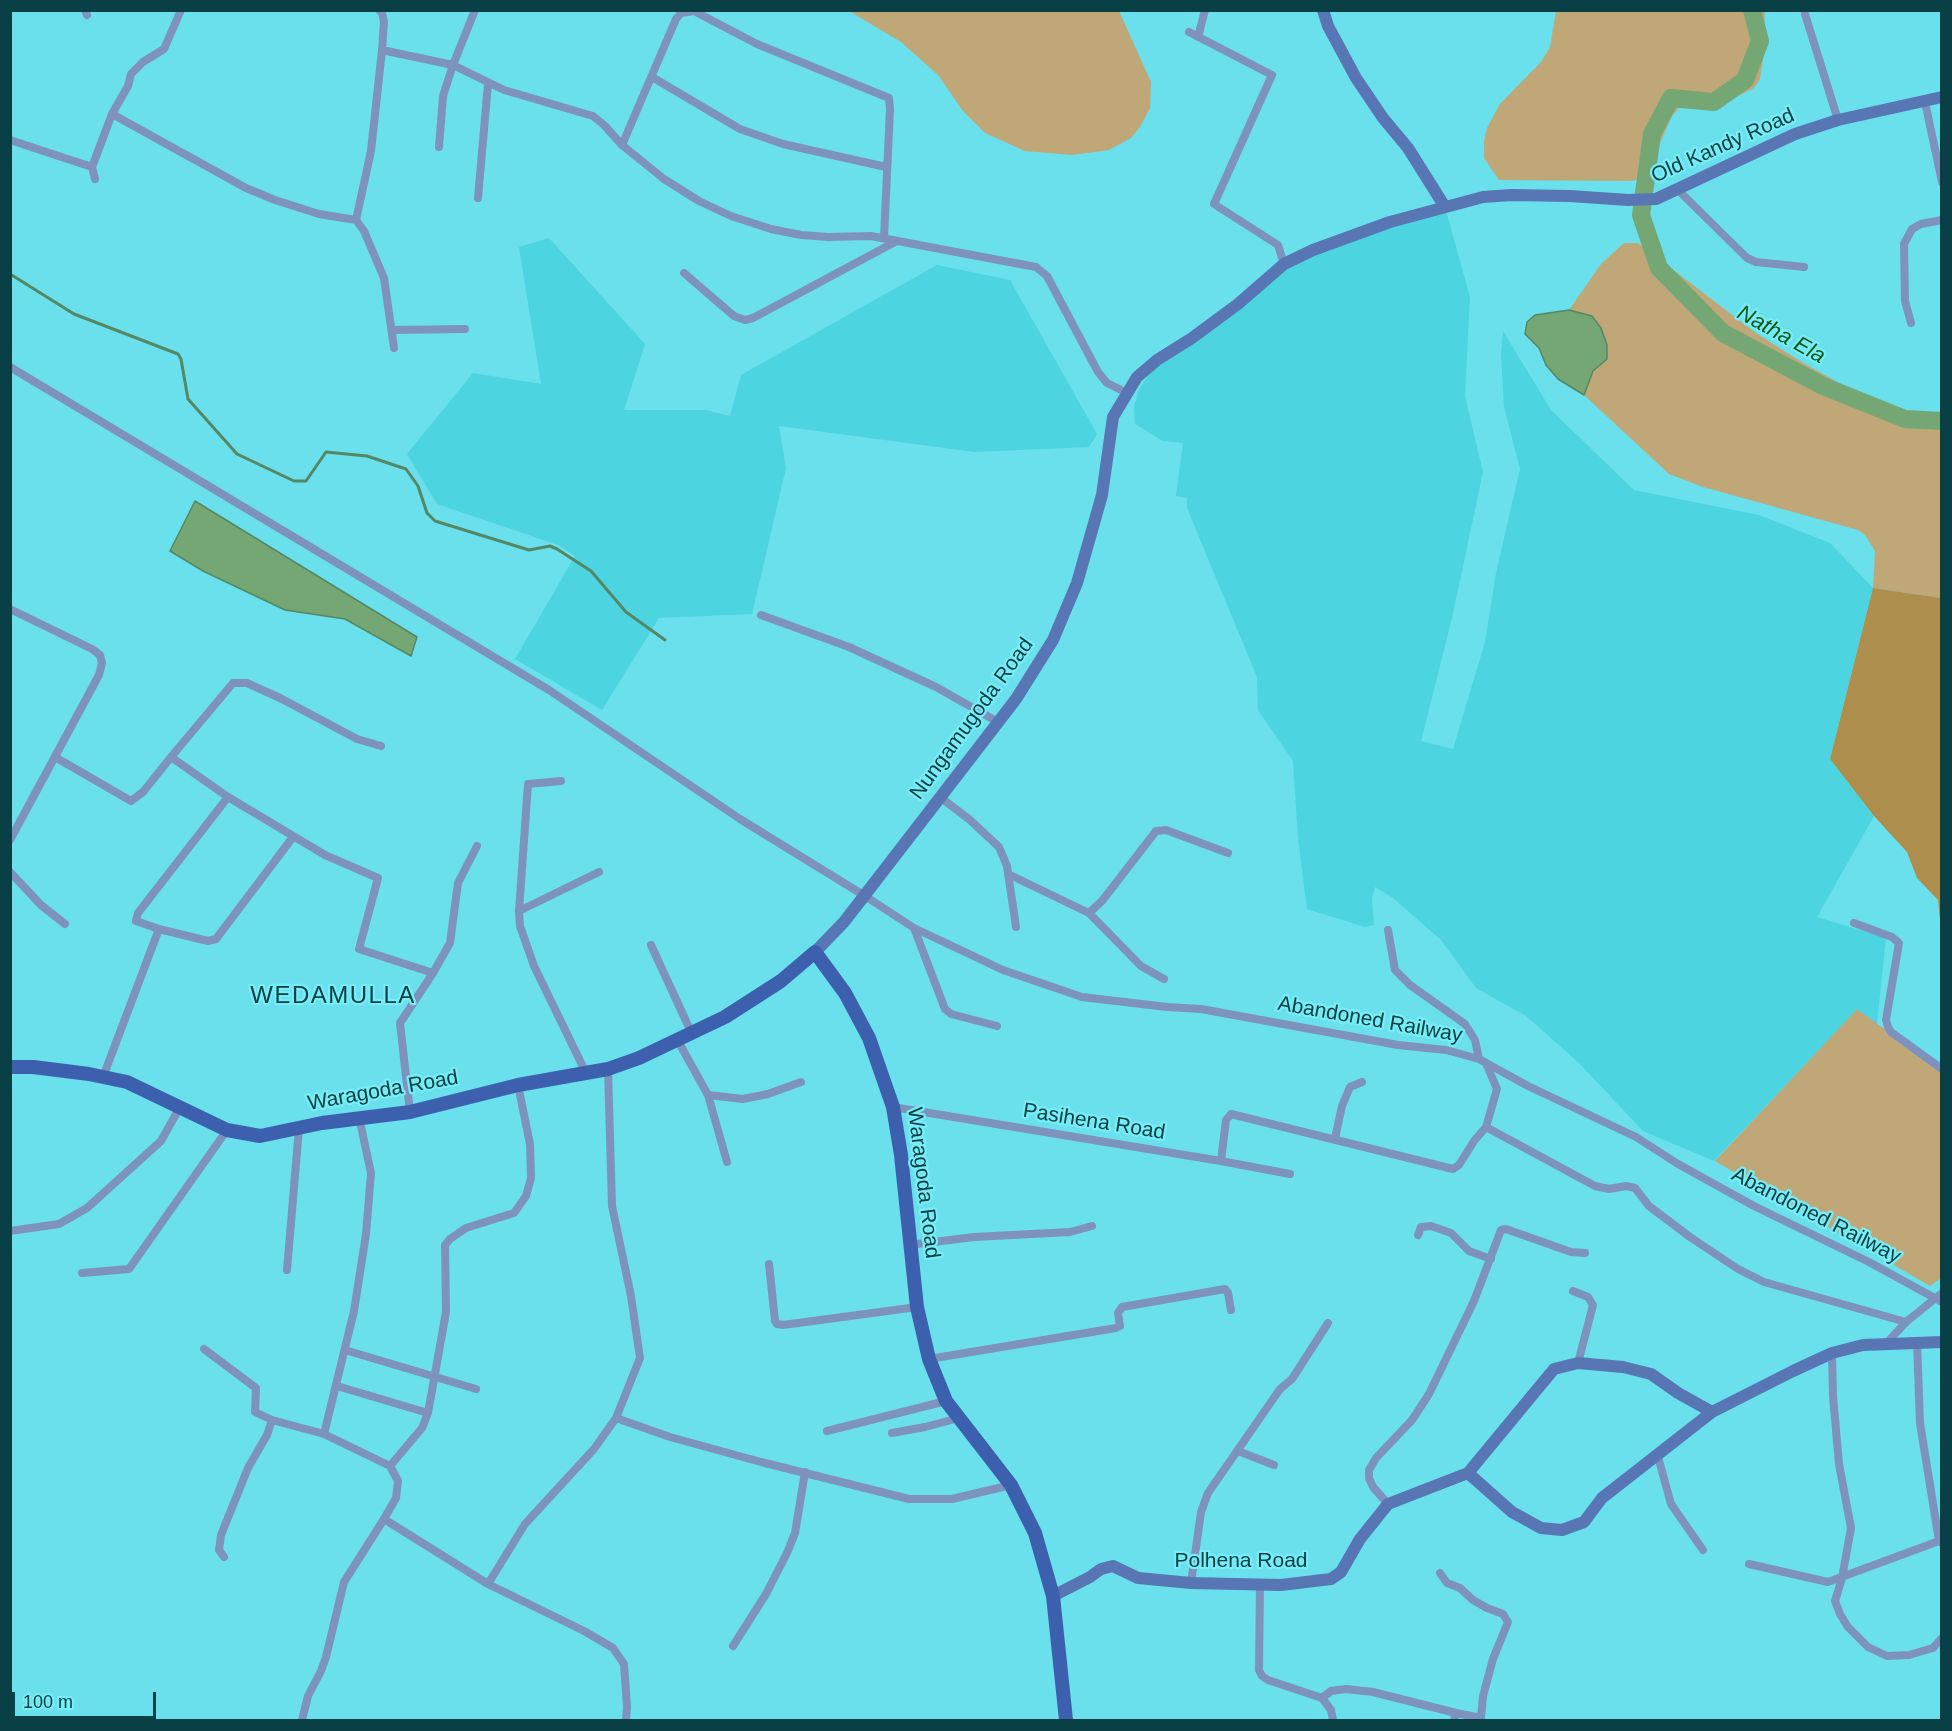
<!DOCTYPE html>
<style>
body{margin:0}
#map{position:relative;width:1952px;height:1731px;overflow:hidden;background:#69e0eb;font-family:Arial,sans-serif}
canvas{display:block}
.frame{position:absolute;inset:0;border:12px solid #094045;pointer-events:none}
.scale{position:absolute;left:12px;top:1692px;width:144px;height:27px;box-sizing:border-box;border:3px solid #094045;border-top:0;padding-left:8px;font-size:18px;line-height:21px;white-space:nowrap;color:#094045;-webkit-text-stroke:4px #77edf8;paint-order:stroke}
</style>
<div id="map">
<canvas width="1952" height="1731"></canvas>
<div class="frame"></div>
<div class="scale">100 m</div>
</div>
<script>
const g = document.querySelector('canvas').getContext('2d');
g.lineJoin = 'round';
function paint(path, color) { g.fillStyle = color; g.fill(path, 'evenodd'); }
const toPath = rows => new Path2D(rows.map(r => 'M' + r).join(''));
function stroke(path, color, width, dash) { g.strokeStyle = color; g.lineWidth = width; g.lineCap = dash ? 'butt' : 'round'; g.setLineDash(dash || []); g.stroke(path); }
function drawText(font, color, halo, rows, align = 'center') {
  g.font = font + ' Arial,sans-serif'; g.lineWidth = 4.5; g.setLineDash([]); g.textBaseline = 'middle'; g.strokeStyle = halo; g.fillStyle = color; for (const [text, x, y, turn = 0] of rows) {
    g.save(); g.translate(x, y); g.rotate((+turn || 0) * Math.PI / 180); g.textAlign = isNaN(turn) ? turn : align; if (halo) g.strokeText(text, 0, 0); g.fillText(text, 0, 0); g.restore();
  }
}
paint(toPath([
 [1445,207,1470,297,1465,396,1483,472,1452,618,1421,741,1453,749,1485,642,1496,573,1520,469,1504,407,1501,355,1503,331,1551,410,1634,490,1759,515,1830,543,1873,588,1830,759,1874,816,1817,917,1886,938,1877,1024,1857,1010,1714,1161,1643,1131,1579,1063,1526,1016,1476,988,1441,940,1393,898,1375,887,1372,898,1374,925,1365,927,1307,909,1298,838,1293,761,1258,710,1257,677,1187,508,1187,498,1176,496,1183,443,1163,441,1135,424,1134,407,1139,390,1157,360,1284,264],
 [549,238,645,344,624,410,706,410,730,416,741,375,937,265,1010,280,1097,434,1089,447,975,452,779,426,786,468,752,614,659,618,602,710,515,659,575,556,558,545,437,504,407,454,473,373,541,384,519,247]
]), '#4cd4e1');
paint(toPath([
 [849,11,1119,11,1151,82,1150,108,1140,127,1131,138,1109,150,1072,155,1025,151,985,133,963,111,938,75,901,42],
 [1556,11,1765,11,1763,59,1760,79,1754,88,1736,97,1704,96,1686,100,1672,116,1645,177,1632,181,1499,180,1484,158,1484,141,1487,128,1500,104,1541,62,1550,47],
 [1624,243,1638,243,1756,333,1800,361,1853,391,1917,417,1941,420,1941,598,1873,588,1875,551,1865,535,1858,530,1703,487,1669,474,1584,395,1593,370,1607,359,1592,316,1569,310,1601,264],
 [1857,1009,1941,1070,1941,1278,1930,1286,1715,1161]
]), '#c0a777');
paint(toPath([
 [1873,588,1941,598,1941,929,1938,900,1917,878,1907,852,1874,816,1830,759]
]), '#ad8e4d');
const water = toPath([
 [1569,310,1592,316,1601,328,1607,345,1607,359,1593,371,1584,395,1558,379,1546,365,1539,348,1525,334,1527,322,1535,315,1569,310],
 [195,501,417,637,411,656,345,619,285,610,203,571,170,551,195,501]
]);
paint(water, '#74a773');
stroke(water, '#548865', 1.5);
stroke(toPath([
 [10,274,74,314,178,354,181,359,188,399,237,454,294,481,306,481,326,452,367,456,406,469,418,486,427,513,435,521,529,550,550,546,557,549,591,571,626,612,665,640]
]), '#548865', 3);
stroke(toPath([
 [1752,10,1760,41,1745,80,1714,102,1671,98,1652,134,1641,215,1659,268,1723,333,1823,386,1905,419,1942,421]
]), '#74a773', 18);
stroke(toPath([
 [85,10,87,15],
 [379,10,382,13,384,22,382,50,453,65,504,90,593,116,604,125,622,145,664,179,699,201,731,216,771,229,801,235,828,237,871,236,1036,267,1047,276,1098,372,1107,383,1127,393],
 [1805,14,1838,120],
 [1189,32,1272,75,1214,204,1278,245,1284,264],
 [1198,37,1205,10],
 [652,77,740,129,783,144,886,167],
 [1925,102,1942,182],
 [112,114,246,188,275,200,319,214,356,220,364,231,384,278,394,348],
 [10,140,92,167],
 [622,145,676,19,681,13,694,11,757,44,889,98,890,109,884,238],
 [439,147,443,96,453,65,475,10],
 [95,179,92,167,112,114,128,86,131,74,143,62,164,49,181,10],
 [1678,190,1747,258,1756,262,1804,267],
 [478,198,488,84],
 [356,220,371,151,382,50],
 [684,273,734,316,745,320,753,318,895,242],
 [1911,323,1905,301,1904,244,1912,229,1921,224,1942,220],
 [392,330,465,329],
 [10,367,549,690,740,819,865,896,914,928,1003,970,1082,997,1167,1007,1201,1009,1398,1045,1446,1050,1479,1059,1528,1086,1636,1137,1678,1164,1754,1206,1869,1262,1942,1302],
 [10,609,92,649,100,655,102,663,99,675,10,840],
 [761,615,849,647,936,687,998,722],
 [55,757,131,801,143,792,171,757,228,797,325,855,378,878,359,949,433,973,400,1023,410,1112],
 [171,757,233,683,247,683,282,699,357,739,381,746],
 [561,781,528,784,519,911,520,926,534,966,586,1073],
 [940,797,970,820,999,847,1007,866,1016,927],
 [10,872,41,905,65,924],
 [1008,874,1089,913,1102,901,1156,831,1166,830,1228,853],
 [519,911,599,872],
 [1089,913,1141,966,1164,979],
 [1854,923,1892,937,1899,943,1886,1020,1888,1027,1891,1032,1942,1069],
 [914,928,945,1009,951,1014,997,1026],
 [159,929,208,941,216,939,293,837],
 [1388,930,1395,970,1410,985,1465,1024,1475,1040,1479,1059],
 [651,945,692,1034],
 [433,973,450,943,458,883,477,846],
 [678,1041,708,1095,727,1162],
 [103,1077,159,929,136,921,138,913,228,797],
 [708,1095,743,1099,768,1094,801,1082],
 [893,1107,1221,1161,1290,1174],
 [1486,1127,1595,1186,1609,1189,1626,1186,1635,1188,1649,1206,1690,1237,1738,1269,1764,1282,1906,1322],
 [1335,1138,1342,1106,1350,1087,1362,1082],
 [1221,1161,1226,1120,1231,1114,1453,1169,1459,1165,1474,1141,1486,1127,1497,1089,1486,1063],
 [10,1231,59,1224,87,1208,161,1141,180,1107],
 [1418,1235,1421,1227,1431,1226,1451,1233,1469,1251,1491,1259],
 [909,1245,974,1237,1070,1232,1092,1226],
 [769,1264,775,1321,777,1324,783,1325,917,1307],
 [287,1270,299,1128],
 [82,1273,129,1269,227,1130],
 [1573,1291,1588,1297,1593,1305,1578,1363],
 [1917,1342,1920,1423,1939,1541,1942,1543],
 [1885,1345,1906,1322,1942,1293],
 [204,1349,256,1388,255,1412,272,1420,324,1434,390,1466,398,1481,396,1498,384,1519,488,1584,584,1631,613,1648,624,1664,627,1707,626,1720],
 [345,1350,476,1389],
 [1832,1353,1833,1396,1839,1464,1851,1528,1842,1578,1835,1601,1840,1614,1848,1627,1868,1647,1887,1656,1909,1655,1933,1648,1942,1638],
 [929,1359,1116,1328,1120,1326,1118,1313,1122,1307,1225,1289,1228,1293,1231,1310],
 [337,1386,428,1413],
 [616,1418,670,1437,761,1462,909,1499,952,1499,1011,1485],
 [827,1431,946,1401],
 [892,1433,925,1427,959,1418],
 [324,1434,354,1311,366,1234,371,1173,359,1117],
 [1238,1451,1274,1465],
 [1657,1453,1671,1504,1703,1550],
 [390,1466,422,1428,428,1413,446,1312,445,1245,450,1239,466,1228,514,1213,526,1196,531,1178,530,1144,518,1085],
 [1388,1504,1373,1487,1369,1478,1369,1470,1376,1458,1412,1420,1429,1394,1474,1301,1501,1230,1506,1229,1571,1252,1585,1253],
 [224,1557,219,1550,221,1535,248,1468,267,1435,272,1420],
 [1749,1564,1828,1582,1939,1541],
 [1440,1573,1447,1583,1460,1588,1473,1600,1487,1608,1503,1614,1508,1622,1493,1659,1483,1696,1481,1718],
 [1191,1583,1201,1512,1208,1493,1280,1389,1292,1379,1328,1323],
 [488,1584,525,1524,594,1449,616,1418,640,1358,631,1296,612,1206,608,1069],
 [1260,1585,1259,1670,1262,1676,1268,1680,1322,1698,1331,1710,1333,1720],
 [733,1646,766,1594,787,1553,795,1533,805,1472],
 [1322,1698,1331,1691,1346,1689,1373,1692,1456,1713,1454,1720],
 [1456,1713,1481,1718,1481,1720],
 [302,1720,308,1696,321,1671,326,1657,344,1582,384,1519]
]), '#7d93bd', 8);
stroke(toPath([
 [1323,10,1328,26,1356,78,1383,118,1408,148,1445,207],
 [815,952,844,922,959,773,1016,699,1053,640,1077,583,1102,495,1113,417,1137,377,1157,360,1192,338,1238,304,1284,264,1313,250,1390,222,1483,197,1511,195,1570,196,1628,200,1656,199,1795,134,1838,120,1942,97],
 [1468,1473,1512,1512,1541,1528,1562,1530,1584,1522,1602,1498,1712,1412,1793,1371,1832,1353,1863,1345,1942,1342],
 [1053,1596,1090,1577,1101,1569,1113,1566,1138,1578,1191,1583,1281,1585,1331,1579,1341,1572,1360,1539,1388,1504,1468,1473,1554,1369,1578,1363,1623,1367,1651,1374,1678,1393,1712,1412]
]), '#5876b4', 12);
stroke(toPath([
 [10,1067,33,1067,89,1074,127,1082,227,1130,260,1136,322,1123,410,1112,518,1085,608,1069,639,1058,725,1017,781,981,815,952,845,993,869,1038,893,1107,901,1155,917,1307,929,1359,946,1401,1011,1485,1035,1533,1053,1596,1066,1720]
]), '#3c60ad', 14);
drawText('21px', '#094045', '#77edf8', [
 ["Old Kandy Road",1723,146,-24],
 ["Nungamugoda Road",972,719,-54],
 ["Abandoned Railway",1370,1020,10],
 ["Waragoda Road",383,1091,-10],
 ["Pasihena Road",1094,1122,9],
 ["Waragoda Road",923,1183,83],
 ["Abandoned Railway",1816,1216,27],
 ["Polhena Road",1241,1561]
]);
drawText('italic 22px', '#0d5713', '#77edf8', [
 ["Natha Ela",1781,335,29]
]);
g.letterSpacing = '1.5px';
drawText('24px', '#094045', '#77edf8', [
 ["WEDAMULLA",333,996]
]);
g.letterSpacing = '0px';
</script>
